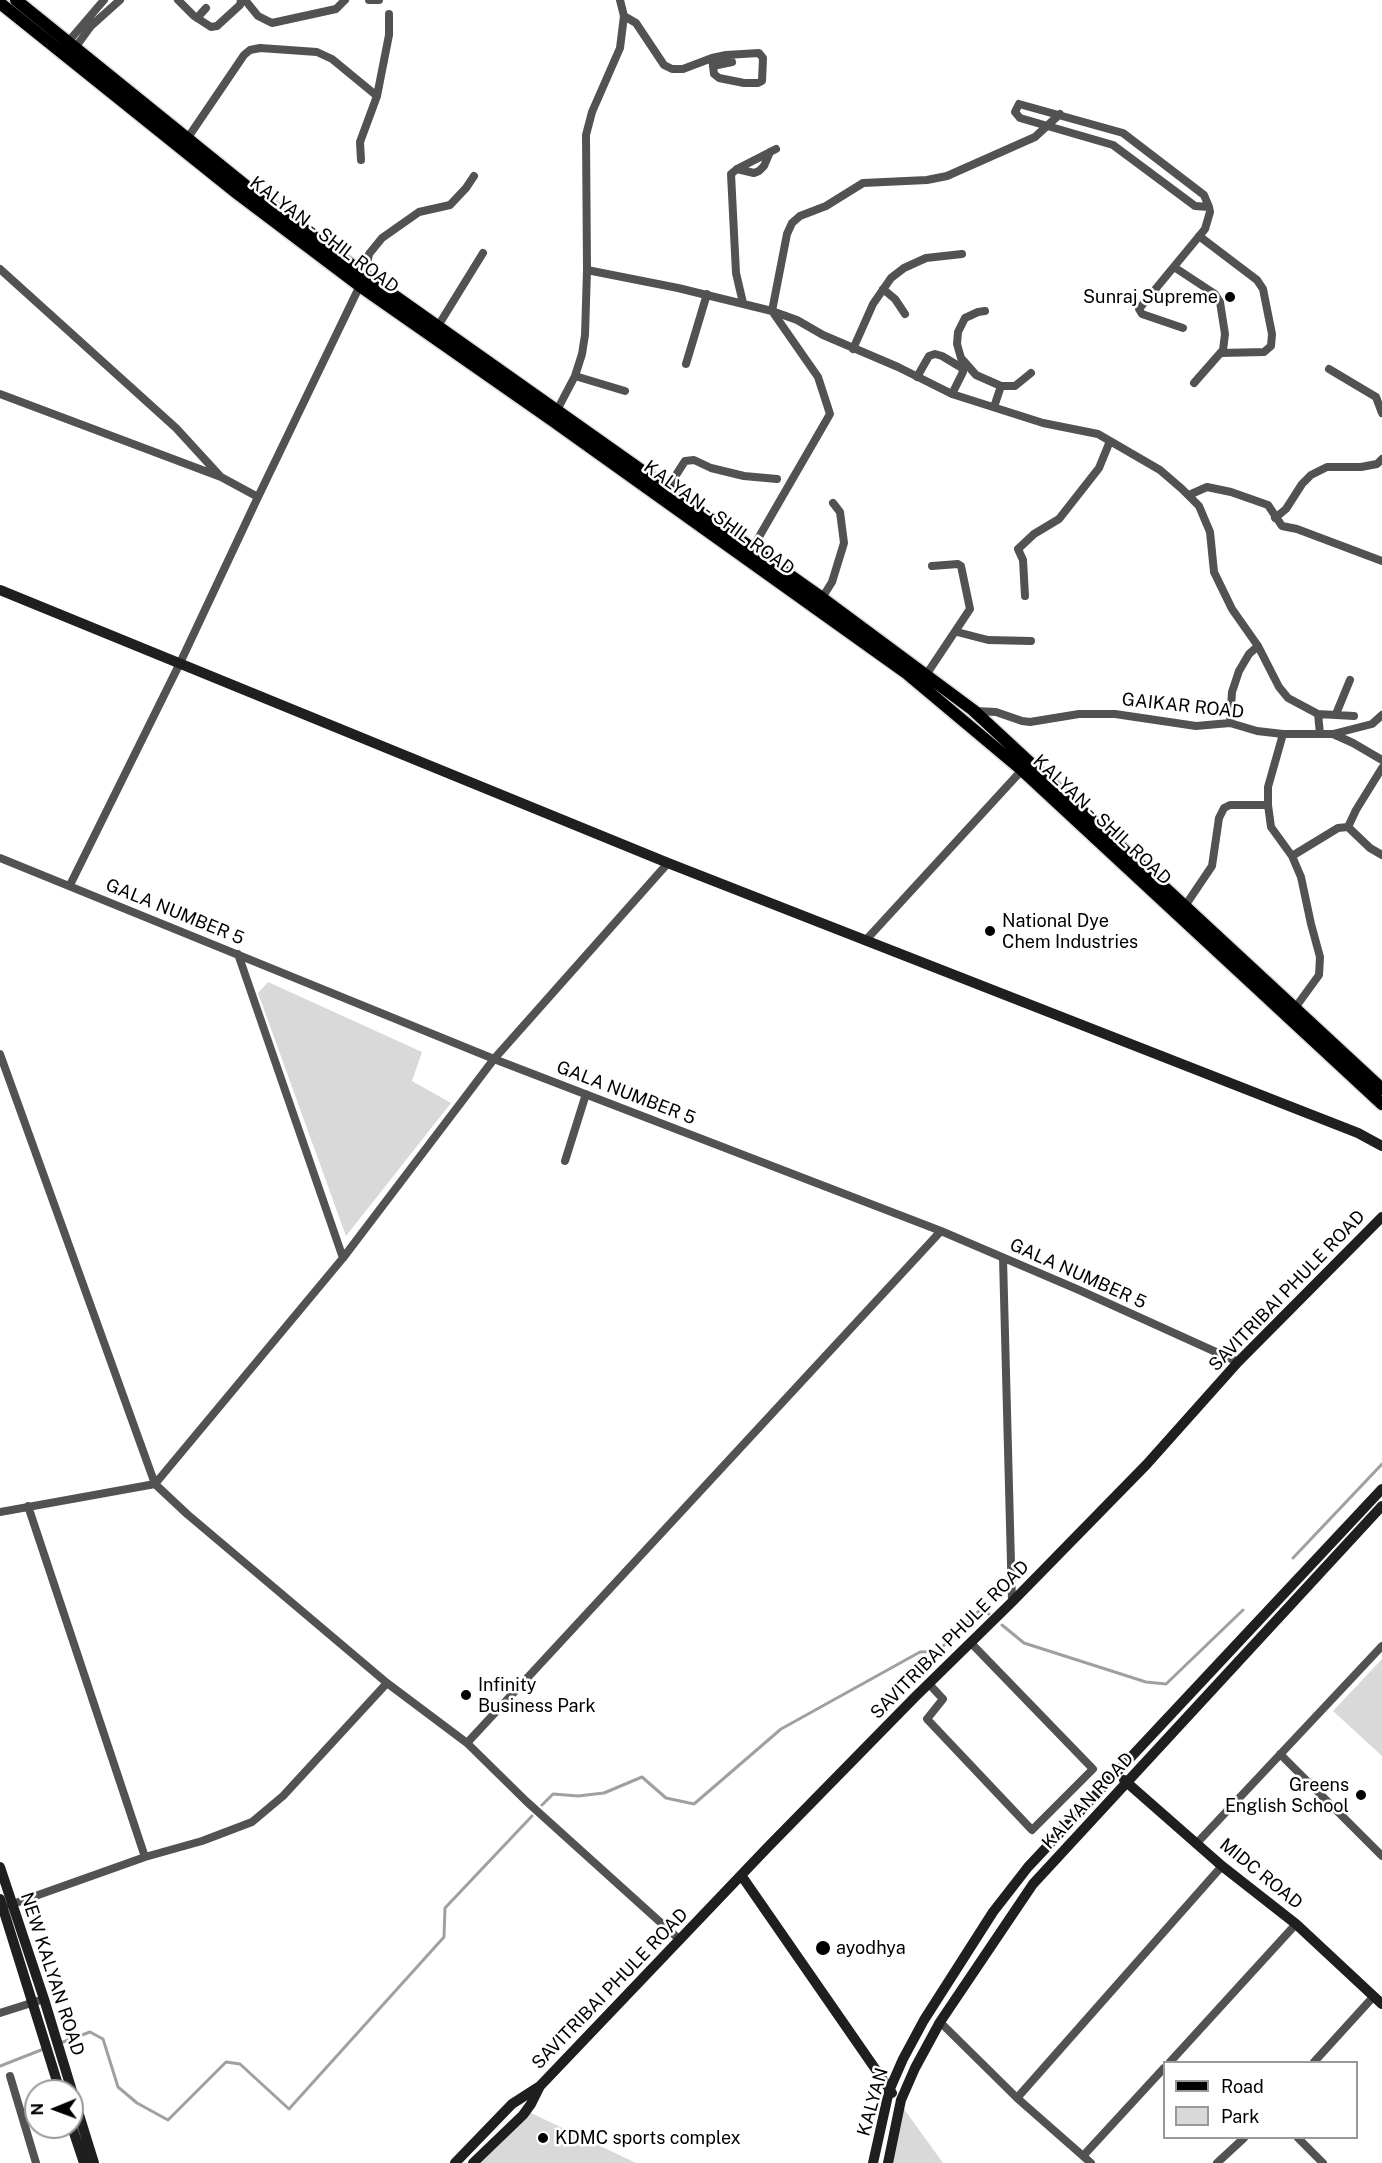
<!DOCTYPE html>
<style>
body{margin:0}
#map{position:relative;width:1382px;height:2163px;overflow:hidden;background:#fff;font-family:"Public Sans",sans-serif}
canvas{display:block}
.legend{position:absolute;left:1163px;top:2061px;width:195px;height:78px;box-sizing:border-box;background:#fff;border:2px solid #999;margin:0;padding:8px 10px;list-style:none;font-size:18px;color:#000}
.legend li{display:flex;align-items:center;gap:12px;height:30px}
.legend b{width:30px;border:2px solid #999}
.north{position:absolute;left:24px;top:2079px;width:60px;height:60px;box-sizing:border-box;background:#fff;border:2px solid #999;border-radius:50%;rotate:269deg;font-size:16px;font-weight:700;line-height:24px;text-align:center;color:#000}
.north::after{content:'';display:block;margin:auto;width:21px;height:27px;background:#000;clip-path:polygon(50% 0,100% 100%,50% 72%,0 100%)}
</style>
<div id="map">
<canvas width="1382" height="2163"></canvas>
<ul class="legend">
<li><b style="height:8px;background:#000"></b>Road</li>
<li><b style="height:16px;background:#d9d9d9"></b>Park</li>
</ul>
<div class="north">N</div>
</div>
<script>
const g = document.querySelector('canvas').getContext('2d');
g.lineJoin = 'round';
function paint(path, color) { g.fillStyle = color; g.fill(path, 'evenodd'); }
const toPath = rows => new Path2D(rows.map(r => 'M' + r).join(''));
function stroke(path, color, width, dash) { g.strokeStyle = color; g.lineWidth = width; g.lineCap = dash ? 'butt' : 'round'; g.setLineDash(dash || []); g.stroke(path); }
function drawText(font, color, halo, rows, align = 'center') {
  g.font = font + ' "Public Sans",sans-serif'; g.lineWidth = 5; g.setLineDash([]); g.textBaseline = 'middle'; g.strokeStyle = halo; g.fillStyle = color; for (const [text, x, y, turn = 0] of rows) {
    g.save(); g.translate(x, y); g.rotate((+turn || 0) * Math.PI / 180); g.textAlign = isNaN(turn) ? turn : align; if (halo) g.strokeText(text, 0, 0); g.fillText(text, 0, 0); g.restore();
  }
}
paint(toPath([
 [268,982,422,1052,412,1081,451,1103,346,1236,258,993],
 [1382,1659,1382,1756,1333,1711],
 [904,2109,943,2163,892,2163],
 [529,2112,636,2163,478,2163]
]), '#d9d9d9');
stroke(toPath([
 [1293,1558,1382,1464],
 [1002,1625,1024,1643,1146,1682,1166,1684,1243,1610],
 [542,1805,553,1794,578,1796,604,1793,642,1777,666,1798,694,1804,781,1729,920,1652,938,1651,982,1608,989,1614],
 [63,2042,90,2032,103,2039,118,2087,137,2103,168,2120,226,2062,240,2064,289,2109,444,1937,445,1908,532,1816],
 [0,2066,41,2050]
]), '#a0a0a0', 3);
const primary = toPath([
 [16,0,246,186,365,275,822,598,973,710,1382,1089],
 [0,3,238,194,360,286,552,420,905,672,1022,770,1382,1104]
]);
stroke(primary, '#dbdbdb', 15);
stroke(toPath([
 [178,0,194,16,211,27,217,26,240,5,241,0],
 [245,0,258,16,272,23,336,9,345,0],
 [369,0,379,0],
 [624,16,636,23,664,65,672,69,683,69,712,58,726,55,759,53,763,58,762,81,758,83,744,83,719,78,714,74,712,58],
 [197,18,206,8],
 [68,42,104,0],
 [75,48,91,26,120,0],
 [713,66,732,62],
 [1019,104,1123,133,1204,195,1209,207,1195,206,1113,145,1020,118,1015,112,1019,104],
 [187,139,244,55,250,50,260,48,317,52,332,59,377,96],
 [361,160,360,142,377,96,389,35,389,14],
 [737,169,754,173,759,171,764,166,770,152],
 [1199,236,1257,280,1263,289,1272,334,1271,346,1264,352,1221,353],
 [1174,267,1215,294,1220,302,1225,334,1223,350,1194,383],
 [0,269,176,428,220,476],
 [587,270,586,135,592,112,620,48,624,16,620,0],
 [883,289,895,299,905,314],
 [743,303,736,273,731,174,737,169,776,149],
 [985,311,978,312,965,318,958,332,957,344,961,358,976,375,1001,386,994,407],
 [438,326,483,253],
 [1183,328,1142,314,1139,309,1205,229,1210,212,1209,207],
 [853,349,873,304,891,278,904,268,926,258,962,254],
 [686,364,707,294],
 [1329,369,1376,397,1382,413],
 [575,376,625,391],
 [917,377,929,356,935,354,942,356,962,368,963,372,952,394],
 [1001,386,1015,386,1031,373],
 [0,394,221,477,258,497,180,663,70,885],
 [555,414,575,376,582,354,585,335,587,270,678,288,772,311,797,320,823,335,898,367,952,394,1043,423,1098,434,1160,470,1182,489,1199,506,1210,532,1214,572,1232,609,1258,646,1279,687,1288,698,1318,714,1320,734],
 [667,489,685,461,694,460,711,468,744,476,777,479],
 [1189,495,1207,487,1231,492,1268,505,1282,526,1297,529,1382,561],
 [258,497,365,275,369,254,382,238,419,212,450,205,466,188,474,176],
 [1275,518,1286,509,1302,484,1311,475,1327,467,1361,467,1377,464,1382,459],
 [752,549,830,414,818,377,772,311,787,234,792,223,800,216,826,206,863,183,927,180,947,176,1035,137,1060,114],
 [1025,596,1023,560,1018,549,1034,534,1059,519,1099,468,1110,441],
 [822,598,832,582,844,543,840,512,833,503],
 [957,632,988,640,1031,641],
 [926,675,970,609,961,566,958,564,932,566],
 [975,711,996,712,1022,721,1030,722,1079,714,1115,714,1196,726,1230,723,1257,731,1283,734,1333,734,1353,743,1382,760],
 [1318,714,1354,716],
 [1336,714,1350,680],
 [1230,723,1232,692,1239,671,1249,654,1258,646],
 [1333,734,1372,724,1382,715],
 [1268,805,1268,787,1283,734],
 [1348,827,1356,810,1382,768],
 [1292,856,1338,828,1348,827,1370,848,1382,855],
 [0,858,494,1059,941,1231,1079,1290,1238,1362],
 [1185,906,1212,866,1219,818,1224,808,1230,805,1268,805,1271,827,1292,856,1301,877,1311,924,1320,957,1319,975,1295,1008],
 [865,941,1022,770],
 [238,954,343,1258],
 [0,1054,155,1484,187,1514,387,1683,467,1743],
 [565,1161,586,1094],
 [1003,1258,1012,1602],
 [0,1512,155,1484,343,1258,494,1059,668,863],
 [929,1684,943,1699,927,1719,1032,1830,1093,1769,971,1643],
 [1280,1754,1382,1856],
 [1196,1844,1382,1646],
 [145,1857,202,1841,252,1822,283,1796,387,1683],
 [10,1905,145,1857,28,1506],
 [680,1940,526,1801,467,1743,941,1231],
 [0,2013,44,1999],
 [940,2022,1017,2098,1091,2163],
 [1170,2062,1296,1924],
 [1314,2062,1374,1996],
 [10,2076,36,2163],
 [1017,2098,1222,1866],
 [1298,2138,1323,2163],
 [1083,2156,1164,2068],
 [1217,2163,1244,2138]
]), '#525252', 8);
stroke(toPath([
 [0,590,668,863,1358,1133,1382,1146],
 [1124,1780,1222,1866,1296,1924,1382,2004],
 [0,1867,44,1999,72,2091],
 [741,1875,892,2093],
 [0,1899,60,2091],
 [72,2092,94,2163],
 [72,2127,84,2163],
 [455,2163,512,2104,540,2086,767,1848,915,1697,1012,1602,1147,1464,1238,1362,1382,1217],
 [473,2163,523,2115,531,2104,540,2086],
 [873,2163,889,2091,903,2059,924,2020,993,1912,1028,1867,1382,1489],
 [888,2163,901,2100,915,2068,940,2022,1033,1884,1382,1506]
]), '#1f1f1f', 10);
stroke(primary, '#000', 12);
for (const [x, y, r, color] of [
 [1230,297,6,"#000"],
 [990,931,6,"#000"],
 [466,1695,6,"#000"],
 [1361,1795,6,"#000"],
 [823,1948,8,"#000"],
 [543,2138,6,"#000"]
]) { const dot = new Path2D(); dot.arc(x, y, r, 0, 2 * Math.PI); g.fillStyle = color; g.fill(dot); stroke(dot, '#fff', 2); }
drawText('18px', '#000', '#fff', [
 ["KALYAN - SHIL ROAD",324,235,37],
 ["KALYAN - SHIL ROAD",719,518,36],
 ["GAIKAR ROAD",1183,706,6],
 ["KALYAN - SHIL ROAD",1102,820,43],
 ["GALA NUMBER 5",175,912,22],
 ["GALA NUMBER 5",626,1093,21],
 ["GALA NUMBER 5",1078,1274,24],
 ["SAVITRIBAI PHULE ROAD",1287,1291,-46],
 ["SAVITRIBAI PHULE ROAD",950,1640,-45],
 ["KALYAN ROAD",1088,1801,-47],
 ["MIDC ROAD",1261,1874,39],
 ["NEW KALYAN ROAD",52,1974,72],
 ["SAVITRIBAI PHULE ROAD",610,1989,-46],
 ["KALYAN",873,2102,-74]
]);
drawText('18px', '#000', '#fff', [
 ["Sunraj Supreme",1218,297,"right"],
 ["National Dye",1002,921],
 ["Chem Industries",1002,942],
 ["Infinity",478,1685],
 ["Business Park",478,1706],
 ["Greens",1349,1785,"right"],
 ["English School",1349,1806,"right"],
 ["ayodhya",836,1948],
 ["KDMC sports complex",555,2138]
], 'left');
</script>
